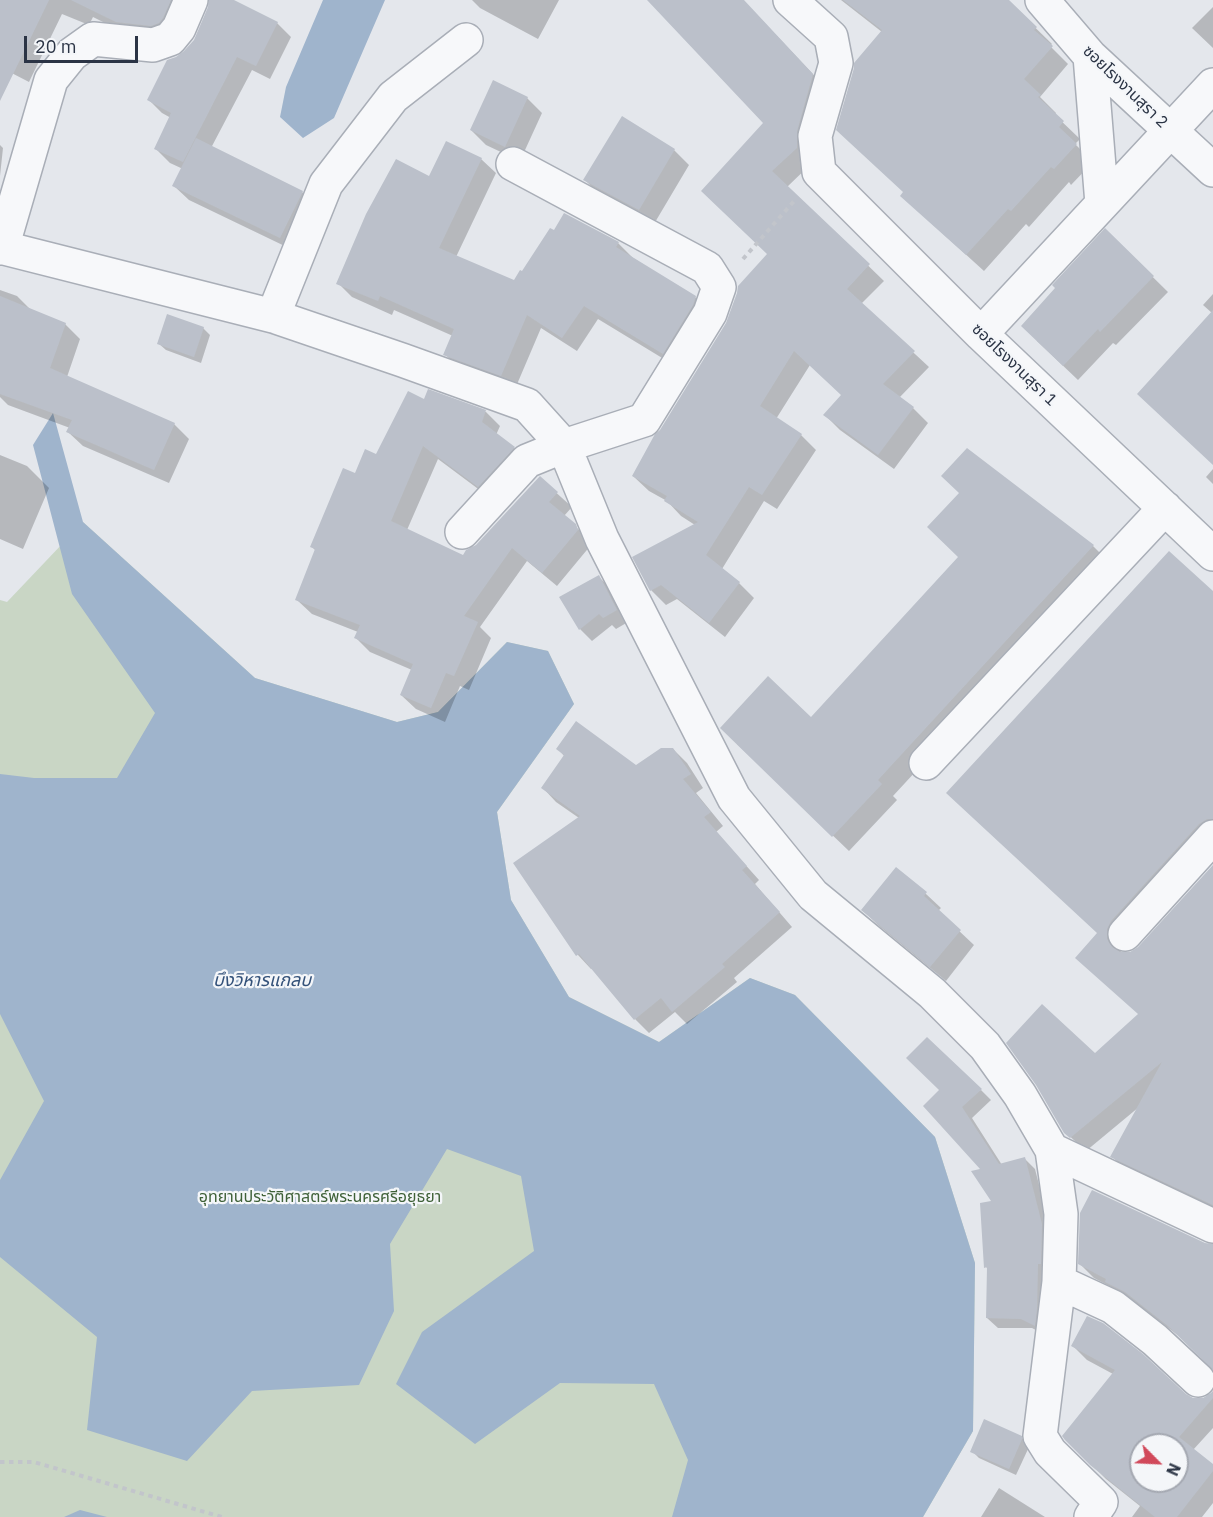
<!DOCTYPE html>
<meta charset="utf-8">
<style>
body{margin:0}
#map{position:relative;width:1213px;height:1517px;overflow:hidden;background:#e4e7ec;font-family:"IBM Plex Sans",sans-serif}
canvas{display:block}
.north{position:absolute;left:1129px;top:1433px;width:60px;height:60px;box-sizing:border-box;background:#f4f6f9;border:2px solid #a4a8b1;border-radius:50%;rotate:114deg;font-size:16px;font-weight:700;line-height:24px;text-align:center;color:#2b3445}
.north::after{content:'';display:block;margin:auto;width:21px;height:27px;background:#d1495b;clip-path:polygon(50% 0,100% 100%,50% 72%,0 100%)}
.scale{position:absolute;left:24px;top:36px;width:114px;height:27px;box-sizing:border-box;border:3px solid #2b3445;border-top:0;padding-left:8px;font-size:18px;line-height:21px;white-space:nowrap;color:#2b3445;-webkit-text-stroke:4px #f4f6f9;paint-order:stroke}
</style>
<div id="map">
<canvas width="1213" height="1517"></canvas>
<div class="north">N</div>
<div class="scale">20 m</div>
</div>
<script>
const g = document.querySelector('canvas').getContext('2d');
g.lineJoin = 'round';
function paint(path, color) { g.fillStyle = color; g.fill(path, 'evenodd'); }
const toPath = rows => new Path2D(rows.map(r => 'M' + r).join(''));
function stroke(path, color, width, dash) { g.strokeStyle = color; g.lineWidth = width; g.lineCap = dash ? 'butt' : 'round'; g.setLineDash(dash || []); g.stroke(path); }
function drawText(font, color, halo, rows, align = 'center') {
  g.font = font + ' "IBM Plex Sans","Noto Sans Thai",sans-serif'; g.lineWidth = 4.5; g.setLineDash([]); g.textBaseline = 'middle'; g.strokeStyle = halo; g.fillStyle = color; for (const [text, x, y, turn = 0] of rows) {
    g.save(); g.translate(x, y); g.rotate((+turn || 0) * Math.PI / 180); g.textAlign = isNaN(turn) ? turn : align; if (halo) g.strokeText(text, 0, 0); g.fillText(text, 0, 0); g.restore();
  }
}
paint(toPath([
 [83,522,255,678,397,722,438,712,507,642,548,651,574,704,497,812,511,900,569,997,659,1042,750,978,795,995,935,1137,975,1263,973,1431,923,1517,0,1517,0,600,7,602]
]), '#c9d6c5');
paint(toPath([
 [323,0,385,0,334,118,303,138,280,117,286,87],
 [53,413,83,522,255,678,397,722,438,712,507,642,548,651,574,704,497,812,511,900,569,997,659,1042,750,978,795,995,935,1137,975,1263,973,1431,923,1517,672,1517,688,1460,654,1384,560,1383,475,1444,396,1384,422,1332,534,1251,521,1176,447,1149,390,1244,394,1311,359,1385,252,1391,187,1461,87,1430,97,1337,0,1257,0,1180,44,1101,0,1014,0,774,34,778,117,778,155,713,72,594,33,445],
 [80,1510,107,1517,64,1517]
]), '#9fb4cc');
paint(toPath([
 [0,0,192,0,176,32,131,36,93,17,89,25,62,14,29,82,0,67],
 [211,0,230,0,277,23,291,37,270,79,252,70,211,148,302,192,317,207,295,251,189,200,174,186,183,169,170,163,156,149,171,118,162,113,148,99,198,36],
 [472,0,559,0,538,39,480,8],
 [650,0,743,0,828,90,812,163,787,187,884,281,861,304,929,367,899,398,913,408,928,423,894,469,840,430,825,415,843,395,810,365,776,419,801,435,816,450,777,509,764,501,722,569,739,583,754,598,725,637,677,599,666,605,651,590,695,525,681,516,667,501,649,491,633,476,769,254,765,123],
 [841,0,1007,0,1052,44,1050,46,1068,64,1040,97,1056,113,1055,115,1080,139,1075,144,1093,162,1071,185,1069,182,1029,227,1026,224,984,271,919,212,905,193,882,32],
 [1213,7,1213,48,1192,28],
 [527,98,542,113,520,161,486,145,471,130],
 [0,145,3,148,0,176],
 [674,150,689,165,654,224,600,195,585,180],
 [481,159,496,173,456,257,514,282,523,274,554,232,564,214,618,243,633,258,695,297,709,312,677,367,598,319,577,351,541,328,515,389,459,369,445,354,453,336,394,310,392,315,352,297,338,283,430,178],
 [1105,230,1168,292,1116,345,1113,343,1078,380,1037,341,1057,288],
 [0,290,17,296,32,311,65,324,80,339,67,377,174,424,189,439,169,483,83,446,68,432,70,428,8,405,0,397],
 [1213,294,1213,464,1212,313,1203,305],
 [203,328,210,335,201,363,166,350,158,343],
 [429,391,486,412,500,426,496,435,514,448,528,462,493,500,438,459,407,530,463,557,477,546,540,478,572,507,564,516,590,540,591,545,557,586,527,561,480,627,491,638,469,690,460,686,445,722,416,709,401,695,412,670,370,652,356,638,358,632,312,614,297,600,316,551,312,547,355,475,377,456,425,401],
 [967,450,1093,546,1109,562,893,796,897,800,849,851,737,744,811,719,960,557,961,494],
 [0,455,27,466,49,488,23,549,0,539],
 [1213,469,1213,484,1206,477],
 [599,577,611,589,628,622,616,629,612,625,592,641,580,629,561,598],
 [1213,594,1213,839,1120,944,1121,954,1131,953,1140,948,1213,867,1213,1212,1126,1171,1112,1156,1139,1107,1086,1151,1065,1132,1095,1055,1139,1015,1099,934],
 [558,749,636,767,673,749,687,763,703,788,696,793,723,826,716,832,759,880,755,884,792,927,734,978,737,982,687,1024,675,1012,649,1033,635,1019,593,968,591,969,578,955,515,863,579,818,556,802,543,788,565,757],
 [896,869,926,894,941,908,938,911,974,945,946,981,878,925,863,910],
 [981,1090,991,1100,972,1118,1002,1165,1025,1159,1035,1169,1052,1236,1045,1335,1032,1328,998,1328,987,1318,989,1270,986,1267,994,1202,983,1170,925,1106],
 [1205,1245,1213,1246,1213,1367,1184,1340,1140,1306,1120,1296,1111,1287,1094,1278,1080,1264],
 [1073,1346,1193,1400,1205,1399,1213,1393,1213,1428,1193,1450,1213,1466,1213,1503,1202,1517,1132,1517,1140,1506,1106,1479,1066,1439,1113,1374,1087,1360],
 [1141,1445,1177,1445,1177,1481,1141,1481],
 [1021,1437,1028,1444,1029,1447,1016,1475,979,1458,972,1451],
 [999,1488,1045,1517,981,1517]
]), '#0003');
paint(toPath([
 [0,0,49,0,0,101],
 [71,0,171,0,163,18,159,23,151,26,116,22],
 [209,0,234,0,278,22,256,66,237,57,183,162,154,149,171,113,147,100,167,60,176,57,184,51,194,40,208,7],
 [647,0,744,0,813,74,797,131,797,148,772,171,870,264,847,289,915,351,883,384,914,407,878,455,823,415,841,395,794,351,760,406,802,434,762,495,749,487,706,555,740,582,709,623,661,585,650,591,632,557,698,522,664,501,667,496,632,476,655,434,660,430,726,323,737,293,738,286,767,254,701,191,763,123],
 [843,0,1009,0,1037,27,1034,30,1053,46,1024,79,1041,95,1038,97,1064,121,1059,127,1077,144,1054,169,1051,167,1011,211,1008,209,966,255,900,196,903,192,836,130,854,68,854,63,882,30],
 [493,80,528,97,505,147,470,130],
 [622,116,675,149,639,210,583,180],
 [196,138,303,191,280,238,172,186],
 [446,141,482,158,439,248,514,280,520,270,522,271,550,228,554,230,564,213,619,242,616,247,696,296,693,305,663,354,584,306,562,338,527,315,501,376,443,355,454,329,380,296,378,301,336,284,366,214,396,159,429,176],
 [1105,228,1154,276,1100,332,1098,329,1063,366,1021,326,1055,288,1052,285],
 [0,296,66,323,50,368,175,423,154,470,66,432,72,420,0,394],
 [1213,310,1213,465,1137,394],
 [167,314,204,327,194,357,157,344],
 [428,389,486,410,482,422,515,447,478,487,423,446,391,521,463,555,466,550,476,545,540,476,558,492,549,502,576,524,578,530,542,573,512,548,464,616,478,622,454,676,446,673,431,708,400,695,413,664,354,638,360,625,295,600,315,549,310,547,343,468,355,473,365,449,376,454,408,391,424,399],
 [967,448,1094,545,878,780,882,784,832,837,720,728,768,676,811,717,958,557,927,527,959,493,941,476],
 [1169,551,1213,591,1213,819,1207,819,1199,824,1111,921,1107,929,1107,939,1112,947,1120,952,1130,952,1138,947,1213,865,1213,1205,1110,1157,1162,1062,1070,1138,1064,1133,1036,1085,1006,1043,1042,1004,1095,1053,1138,1014,1075,958,1097,933,946,793],
 [599,575,617,610,603,618,599,614,579,630,559,597],
 [576,721,636,765,661,748,673,748,691,774,683,779,711,812,704,817,747,866,742,870,780,912,722,964,725,967,672,1012,661,998,634,1020,579,954,576,956,513,863,580,816,541,788,564,755,556,749],
 [896,867,927,892,924,896,961,930,930,967,861,910],
 [927,1037,982,1089,962,1107,999,1164,1025,1157,1042,1224,1041,1264,1038,1264,1037,1309,1035,1326,1021,1319,986,1318,987,1267,984,1268,980,1203,991,1201,971,1171,980,1169,923,1106,939,1090,906,1058],
 [1092,1190,1205,1243,1213,1244,1213,1370,1168,1326,1125,1292,1105,1282,1106,1279,1078,1264,1080,1213],
 [1087,1316,1103,1323,1143,1354,1186,1394,1193,1398,1203,1398,1211,1393,1213,1391,1213,1398,1179,1437,1213,1464,1213,1471,1177,1517,1155,1517,1090,1465,1065,1440,1062,1436,1115,1370,1071,1346],
 [1141,1445,1177,1445,1177,1481,1141,1481],
 [984,1419,1022,1436,1022,1439,1009,1469,970,1452]
]), '#bbc0ca');
const minor = toPath([
 [790,0,831,37,836,63,815,136,819,172,981,334,1213,554],
 [1042,0,1090,56,1213,170],
 [1090,56,1102,204],
 [0,247,273,316,402,360,527,405,564,446,602,539,734,798,813,895,932,993,985,1046,1020,1095,1052,1150,1061,1214,1059,1282,1040,1436,1050,1452,1101,1502,1091,1517],
 [2,248,51,80,72,54,93,39,153,45,170,39,179,28,191,0],
 [273,316,326,184,393,97,466,40],
 [981,334,1213,85],
 [462,532,527,461,564,446,644,420,710,313,719,287,707,268,513,164],
 [926,763,1165,508],
 [1125,934,1213,837],
 [1052,1150,1213,1226],
 [1059,1282,1113,1307,1155,1340,1198,1380]
]);
stroke(minor, '#a9aeb7', 36);
stroke(toPath([
 [743,259,795,200],
 [0,1462,34,1462,222,1517]
]), '#c2c5cb', 4, [4.5, 4.5]);
stroke(minor, '#f7f8fa', 33);
drawText('16px', '#2b3445', '#f4f6f9', [
 ["ซอยโรงงานสุรา 2",1125,87,44],
 ["ซอยโรงงานสุรา 1",1014,365,44]
]);
drawText('16px', '#3f6138', '#f4f6f9', [
 ["อุทยานประวัติศาสตร์พระนครศรีอยุธยา",320,1197]
]);
drawText('italic 18px', '#34527a', '#f4f6f9', [
 ["บึงวิหารแกลบ",262,981]
]);
</script>
